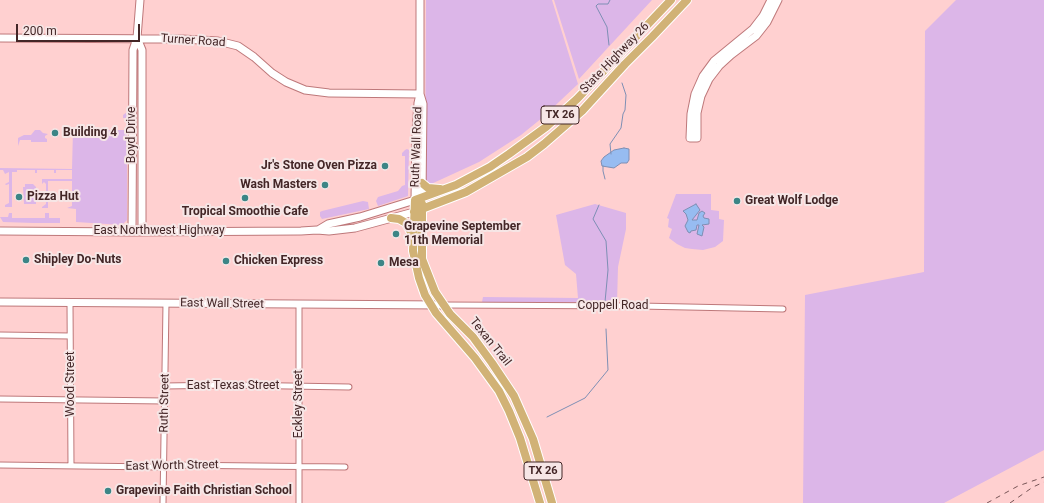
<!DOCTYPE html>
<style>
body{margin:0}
#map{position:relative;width:1044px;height:503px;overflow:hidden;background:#ffd0d0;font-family:Roboto,sans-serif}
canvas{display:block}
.scale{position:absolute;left:16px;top:24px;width:124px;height:18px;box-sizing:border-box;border:2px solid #432627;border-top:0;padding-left:5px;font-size:12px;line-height:14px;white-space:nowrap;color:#432627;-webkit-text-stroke:3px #f6e6e6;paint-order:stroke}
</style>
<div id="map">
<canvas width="1044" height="503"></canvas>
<div class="scale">200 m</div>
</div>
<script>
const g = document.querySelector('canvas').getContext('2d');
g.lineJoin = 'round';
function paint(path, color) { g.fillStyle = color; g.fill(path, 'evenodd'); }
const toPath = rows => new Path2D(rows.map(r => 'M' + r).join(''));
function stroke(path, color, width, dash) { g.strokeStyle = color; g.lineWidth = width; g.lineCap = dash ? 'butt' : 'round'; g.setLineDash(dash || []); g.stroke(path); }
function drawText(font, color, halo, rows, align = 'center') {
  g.font = font + ' Roboto,sans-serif'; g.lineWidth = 4; g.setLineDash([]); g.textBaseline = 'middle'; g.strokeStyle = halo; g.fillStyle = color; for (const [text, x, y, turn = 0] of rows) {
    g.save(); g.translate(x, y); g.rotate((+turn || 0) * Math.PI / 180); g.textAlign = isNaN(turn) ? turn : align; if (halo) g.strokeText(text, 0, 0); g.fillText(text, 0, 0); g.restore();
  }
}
paint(toPath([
 [426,0,552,0,578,84,542,118,521,135,479,162,429,185,425,179],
 [554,0,652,0,579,79],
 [956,0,1044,0,1044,450,944,503,803,503,805,295,924,272,925,31],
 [127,112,127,220,122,225,76,222,76,209,67,208,72,206,72,181,48,181,48,208,42,208,42,207,46,204,46,184,44,182,42,184,42,179,72,179,72,170,56,170,56,173,54,173,54,170,37,170,37,173,35,173,35,170,17,170,17,172,12,172,12,207,5,207,5,205,9,203,9,184,6,185,5,184,9,182,9,172,5,174,3,170,0,170,0,168,72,169,73,130,126,130,126,118,123,118,123,115],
 [35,130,40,130,43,133,48,134,45,136,45,138,47,139,47,142,31,142,31,140,20,140,18,146,18,138,24,135,31,135],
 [407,149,409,150,408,196,378,206,376,201,378,197,398,191,402,186,405,185,405,156,402,156,402,153,405,150],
 [25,184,33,184,36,187,36,204,24,204,23,187,25,187],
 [676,194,711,194,711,210,719,211,719,219,724,220,723,241,715,247,703,250,692,249,685,248,677,244,669,238,672,229,668,227,669,219,667,218],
 [363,201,368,202,369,209,322,219,320,216,320,212,322,211],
 [595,204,626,213,626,229,618,267,617,303,482,302,483,297,578,298,576,274,565,265,556,215],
 [9,213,12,213,12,218,34,218,34,223,3,222,0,217,8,217],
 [45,213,49,213,49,218,60,218,60,223,34,223,34,218,45,218]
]), '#dcb6e8');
const water = toPath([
 [624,148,629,149,629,160,627,163,621,163,614,168,602,166,601,161,604,157,614,150,624,148],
 [696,204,700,210,692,220,697,220,699,213,702,211,705,213,703,216,704,218,709,219,709,224,702,225,704,227,702,236,697,234,699,225,697,225,696,230,691,231,690,233,688,232,685,226,688,220,686,214,683,211,696,204]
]);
paint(water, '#97bcf1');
stroke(water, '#7e8fb4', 1);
stroke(toPath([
 [609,45,607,27,596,6,598,4,608,4,610,0],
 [611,154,610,144,621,128,623,114,625,110,626,95,622,83],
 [603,166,603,171,605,179],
 [599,205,593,219,606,241,608,270,605,302],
 [547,417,585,398,608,370,606,329]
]), '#7e8fb4', 1);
const street = toPath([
 [70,303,71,466],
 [444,305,639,306,783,309],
 [0,335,70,336],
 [165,386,229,385,349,387],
 [0,399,165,401],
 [0,465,159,467,169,465,345,467],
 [163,503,166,303],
 [299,503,299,305]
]);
const secondary = toPath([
 [420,0,420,94,423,104,422,197],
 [771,0,763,16,753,29,714,61,703,76,695,94,691,114,690,138,697,138,697,113,701,96,709,79,719,66,731,55,756,36,767,22,778,0],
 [0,38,182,39,218,41,238,46,254,57,272,73,286,82,305,90,329,93,420,94],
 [137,38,142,50,142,232],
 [318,230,328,224,360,217,415,200,416,131,418,103,420,94],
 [0,231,132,232,301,231,317,230,329,231,355,228,414,212],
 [132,232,133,50,137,38,140,0],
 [0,302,443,305]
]);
const primary = toPath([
 [422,183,428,188,440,189],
 [422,204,422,259,435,292,450,314,473,337,492,363,514,396,533,439,552,503],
 [414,212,466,192,527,157,544,144,582,111,625,64,652,37,687,0],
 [391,218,399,219,406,223,412,234],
 [540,503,520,438,509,411,499,391,475,358,436,313,425,295,419,278,413,251,415,200,456,185,490,167,509,154,546,127,577,99,671,0]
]);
stroke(street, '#be787a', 7);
stroke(secondary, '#be787a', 9);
stroke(primary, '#fff', 10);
stroke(street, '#fff', 5);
stroke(secondary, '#fff', 7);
stroke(primary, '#d1b276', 8);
stroke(toPath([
 [987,503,1018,486,1044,477],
 [1010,503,1033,487,1044,482]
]), '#765455', 1, [5, 5]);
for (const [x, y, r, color] of [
 [55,133,4,"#3c8586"],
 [385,166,4,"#3c8586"],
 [325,185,4,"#3c8586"],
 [19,197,4,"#3c8586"],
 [245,198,4,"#3c8586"],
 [737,201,4,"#3c8586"],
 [396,234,4,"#3c8586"],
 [26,260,4,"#3c8586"],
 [226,261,4,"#3c8586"],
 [381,263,4,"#3c8586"],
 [108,491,4,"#3c8586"]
]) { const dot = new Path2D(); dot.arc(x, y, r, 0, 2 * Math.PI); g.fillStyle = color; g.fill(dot); stroke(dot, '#f6e6e6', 1.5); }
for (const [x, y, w] of [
 [560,115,38],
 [543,471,38]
]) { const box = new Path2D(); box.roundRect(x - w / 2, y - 9, w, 18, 3); g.fillStyle = '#f6e6e6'; g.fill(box); stroke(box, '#432627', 1); }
drawText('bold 11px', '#432627', null, [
 ["TX 26",560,115],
 ["TX 26",543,471]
]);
drawText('12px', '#432627', '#f6e6e6', [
 ["Turner Road",193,41,4],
 ["State Highway 26",615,58,-46],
 ["Boyd Drive",132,135,-90],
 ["Ruth Wall Road",417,147,-88],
 ["East Northwest Highway",159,231],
 ["East Wall Street",222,304,1],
 ["Coppell Road",613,306],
 ["Texan Trail",490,342,51],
 ["Wood Street",71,384,-90],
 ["East Texas Street",233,386],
 ["Ruth Street",165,403,-89],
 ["Eckley Street",299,404,-90],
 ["East Worth Street",172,466,-1]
]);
drawText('bold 12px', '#432627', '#f6e6e6', [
 ["Building 4",63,133],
 ["Jr's Stone Oven Pizza",377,166,"right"],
 ["Wash Masters",317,185,"right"],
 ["Pizza Hut",27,197],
 ["Great Wolf Lodge",745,201],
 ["Tropical Smoothie Cafe",245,212,"center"],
 ["Grapevine September",404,227],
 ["11th Memorial",404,241],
 ["Shipley Do-Nuts",34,260],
 ["Chicken Express",234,261],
 ["Mesa",389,263],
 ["Grapevine Faith Christian School",116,491]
], 'left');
</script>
